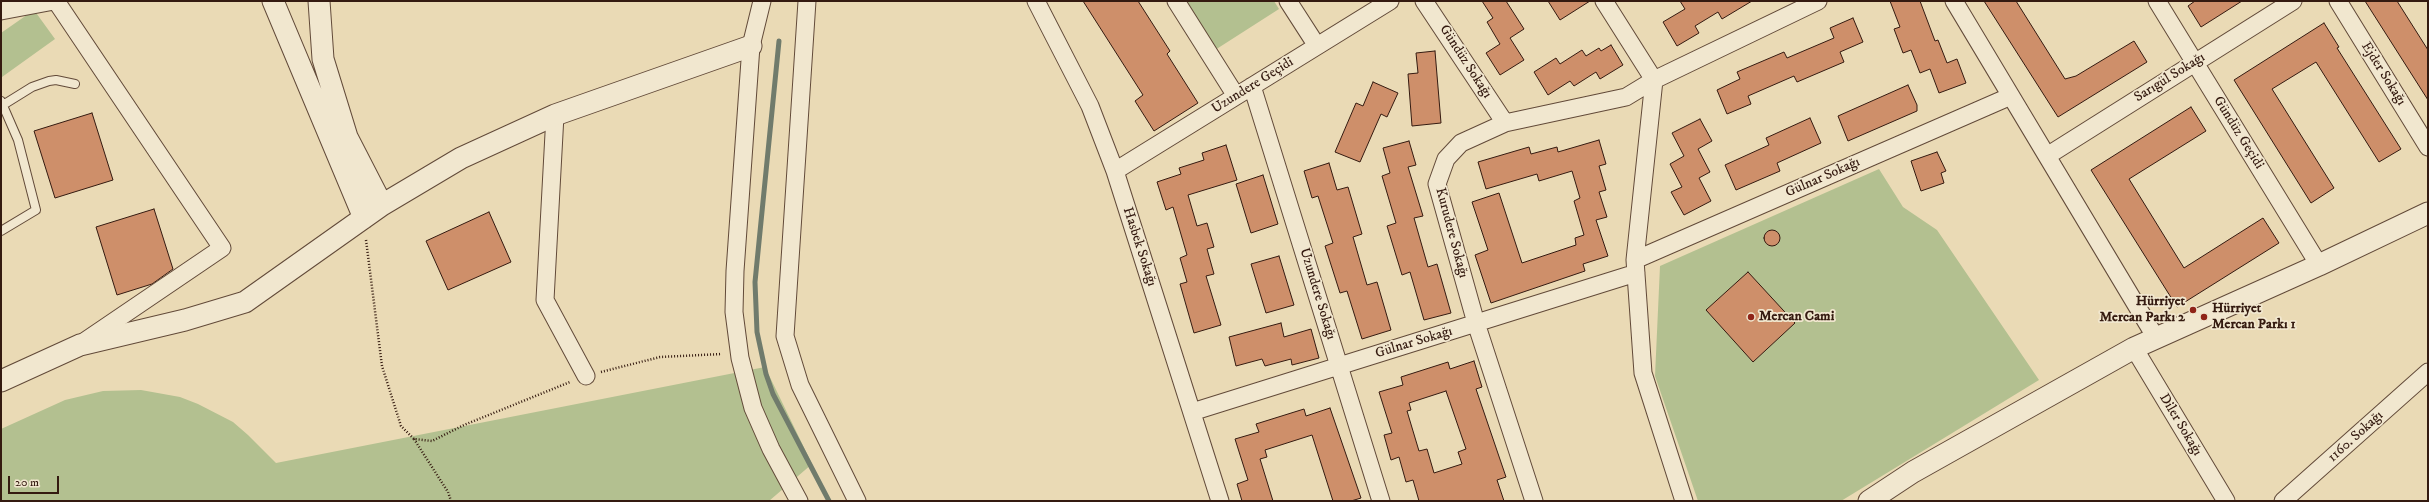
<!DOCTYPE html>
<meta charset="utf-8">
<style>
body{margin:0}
#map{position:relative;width:2429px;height:502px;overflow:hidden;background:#eadab5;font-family:"IM FELL DW Pica",serif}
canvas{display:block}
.frame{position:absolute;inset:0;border:2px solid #341a10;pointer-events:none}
.scale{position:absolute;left:8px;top:476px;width:51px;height:18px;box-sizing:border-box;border:2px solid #341a10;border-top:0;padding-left:5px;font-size:12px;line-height:14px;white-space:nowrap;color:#341a10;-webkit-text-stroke:3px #f1e7cf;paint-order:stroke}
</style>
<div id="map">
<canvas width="2429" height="502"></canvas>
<div class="frame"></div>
<div class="scale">20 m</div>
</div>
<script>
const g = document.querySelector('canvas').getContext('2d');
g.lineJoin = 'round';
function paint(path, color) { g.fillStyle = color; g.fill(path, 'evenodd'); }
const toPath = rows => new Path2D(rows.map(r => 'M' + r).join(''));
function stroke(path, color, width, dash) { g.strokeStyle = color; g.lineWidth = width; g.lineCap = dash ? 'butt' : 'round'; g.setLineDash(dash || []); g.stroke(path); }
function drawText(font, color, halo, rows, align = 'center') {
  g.font = font + ' "IM FELL DW Pica",serif'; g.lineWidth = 3.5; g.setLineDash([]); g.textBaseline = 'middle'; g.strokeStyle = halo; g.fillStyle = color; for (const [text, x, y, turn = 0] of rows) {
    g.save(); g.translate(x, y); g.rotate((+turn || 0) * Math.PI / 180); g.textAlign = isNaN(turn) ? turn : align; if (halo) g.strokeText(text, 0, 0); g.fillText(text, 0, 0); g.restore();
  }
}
paint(toPath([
 [1184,1,1274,1,1279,9,1215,50],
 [34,10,55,39,2,77,1,33],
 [1879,169,1903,207,1937,230,2039,380,1841,501,1698,501,1655,376,1660,266],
 [765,367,812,464,769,501,1,501,1,429,65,400,103,391,141,390,180,397,198,404,233,422,248,435,276,463]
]), '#b3c090');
stroke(toPath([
 [779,41,755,282,757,332,766,374,773,394,829,501]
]), '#707b6c', 5);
const building = toPath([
 [1083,1,1138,1,1170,51,1167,54,1198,103,1154,131,1135,101,1143,95,1083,1],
 [1482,1,1506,1,1524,29,1510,38,1524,60,1500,75,1486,53,1500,44,1487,22,1493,18,1482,1],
 [1548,1,1590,1,1560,20,1548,1],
 [1680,1,1752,1,1722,19,1718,12,1695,26,1699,33,1677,46,1663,22,1685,9,1680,1],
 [1890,1,1920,1,1935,41,1938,40,1947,63,1957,59,1966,83,1939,93,1930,69,1920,73,1911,50,1903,53,1894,29,1900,27,1890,1],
 [1984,1,2016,1,2065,79,2076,76,2134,41,2147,62,2058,117,1984,1],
 [2195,1,2242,1,2201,27,2188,6,2195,1],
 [2365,1,2397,1,2428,50,2428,100,2365,1],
 [1853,18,1863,42,1840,52,1844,62,1797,82,1794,76,1748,96,1751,104,1727,114,1717,90,1740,79,1737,72,1784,52,1787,58,1834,38,1830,28,1853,18],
 [2324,23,2339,47,2337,48,2401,149,2379,162,2316,62,2272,89,2334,188,2311,203,2234,80,2324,23],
 [1611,45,1623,65,1600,79,1596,72,1574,86,1570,81,1548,95,1534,72,1556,58,1560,64,1582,50,1586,56,1599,48,1601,51,1611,45],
 [1435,51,1441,123,1412,126,1408,74,1418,73,1416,53,1435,51],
 [1373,82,1398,93,1387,117,1381,114,1360,162,1335,152,1356,103,1363,106,1373,82],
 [1908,85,1917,105,1917,111,1848,141,1838,116,1908,85],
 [2191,107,2206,131,2129,179,2184,268,2263,218,2279,243,2177,307,2091,170,2191,107],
 [92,113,113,180,55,198,34,131,92,113],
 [1810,118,1821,143,1777,163,1780,171,1736,190,1725,165,1769,145,1766,138,1810,118],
 [1700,119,1712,141,1698,149,1710,172,1699,178,1711,201,1684,215,1671,192,1682,187,1670,164,1684,156,1672,133,1700,119],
 [1599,140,1606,164,1599,166,1606,190,1599,192,1607,217,1596,220,1608,256,1583,264,1585,271,1491,303,1475,255,1488,250,1472,202,1499,193,1522,263,1576,245,1575,238,1584,235,1574,201,1580,198,1572,171,1539,181,1537,174,1486,189,1478,162,1529,147,1531,154,1557,147,1558,152,1599,140],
 [1409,141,1416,165,1408,167,1423,216,1414,218,1428,267,1437,264,1451,313,1424,320,1410,272,1402,275,1387,226,1396,223,1382,176,1390,173,1383,148,1409,141],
 [1226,145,1237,180,1188,195,1197,226,1207,223,1214,247,1207,249,1214,274,1206,276,1221,325,1194,333,1180,284,1187,282,1180,258,1187,255,1173,207,1166,210,1157,182,1181,174,1179,168,1204,160,1202,153,1226,145],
 [1937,152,1946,171,1941,173,1944,183,1921,191,1911,161,1937,152],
 [1329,163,1337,190,1348,187,1362,234,1353,237,1367,285,1377,282,1391,330,1362,339,1347,291,1340,293,1325,246,1333,243,1318,196,1312,198,1304,171,1329,163],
 [1263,175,1278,224,1251,233,1236,184,1263,175],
 [154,209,173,269,152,284,117,295,96,227,154,209],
 [489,212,511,262,448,290,426,241,489,212],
 '1764 238a8 8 0 1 1 16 0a8 8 0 1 1-16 0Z',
 [1279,256,1294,305,1266,313,1251,264,1279,256],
 [1748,272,1795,323,1753,362,1706,310,1748,272],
 [1281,323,1284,337,1311,329,1319,358,1292,365,1291,359,1265,366,1262,359,1236,366,1229,337,1281,323],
 [1474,361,1482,387,1476,389,1506,477,1497,480,1504,501,1419,501,1413,480,1406,482,1399,457,1391,460,1384,435,1392,433,1379,392,1403,385,1401,377,1448,362,1450,369,1474,361],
 [1446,391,1466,449,1458,452,1462,464,1434,473,1427,449,1419,451,1407,411,1411,410,1409,403,1446,391],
 [1330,408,1361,498,1351,501,1333,501,1312,435,1265,450,1267,457,1260,459,1273,501,1242,501,1237,484,1248,480,1235,439,1259,432,1256,424,1304,409,1306,416,1330,408]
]);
paint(building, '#ce8f6a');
stroke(building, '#341a10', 1);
const service = toPath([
 [1,101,18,140,36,210,1,231],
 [3,105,32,87,49,81,56,80,75,84]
]);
const minor = toPath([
 [56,1,222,248,85,341],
 [762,1,751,46,735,271,734,312,740,358,753,408,771,449,799,501],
 [807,1,785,336,800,385,857,501],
 [1036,1,1090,106,1115,171,1220,501],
 [1176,1,1236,96],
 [1288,1,1317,46],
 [1424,1,1505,123],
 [1604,1,1654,80],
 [1954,1,2156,338],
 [2157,1,2319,265],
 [2338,1,2428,147],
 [1,11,54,1],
 [1654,80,1635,260,1643,373,1684,501],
 [1252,86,1381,501],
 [555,115,545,300,586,376],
 [2047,156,2293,1],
 [1115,171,1390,1],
 [1635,260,2011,96],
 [2134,348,2226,501],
 [1192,412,1636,273],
 [1534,501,1476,323,1437,184,1446,159,1461,143,1505,123,1626,97,1654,80,1818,1],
 [2283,501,2428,372]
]);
const tertiary = toPath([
 [273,1,364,218],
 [319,1,323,59,347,137,382,205],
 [1,381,80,345,185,320,245,302,382,205,461,158,555,115,751,46],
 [1869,501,1913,472,2134,348,2319,265,2428,213]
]);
stroke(service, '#624a39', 10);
stroke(minor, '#624a39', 19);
stroke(tertiary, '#624a39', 23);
stroke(toPath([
 [366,240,382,366,401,426,414,439,432,441,464,425,570,382],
 [601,372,660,357,722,354],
 [414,439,448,492,451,501]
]), '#341a10', 2.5, [1, 2]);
stroke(service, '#f1e7cf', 8);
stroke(minor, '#f1e7cf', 17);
stroke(tertiary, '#f1e7cf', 21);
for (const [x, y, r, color] of [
 [2193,310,4,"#8f2418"],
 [1751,317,4,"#8f2418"],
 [2204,317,4,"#8f2418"]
]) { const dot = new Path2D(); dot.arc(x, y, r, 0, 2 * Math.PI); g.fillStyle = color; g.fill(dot); stroke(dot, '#f1e7cf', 1.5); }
drawText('14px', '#341a10', '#f1e7cf', [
 ["Gündüz Sokağı",1465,62,57],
 ["Ejder Sokağı",2383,74,58],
 ["Sarıgül Sokağı",2170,78,-32],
 ["Uzundere Geçidi",1253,86,-32],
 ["Gündüz Geçidi",2238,133,58],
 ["Gülnar Sokağı",1823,178,-24],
 ["Kurudere Sokağı",1451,233,75],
 ["Hasbek Sokağı",1139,247,72],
 ["Uzundere Sokağı",1317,294,73],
 ["Gülnar Sokağı",1414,343,-17],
 ["Diler Sokağı",2180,425,59],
 ["1160. Sokağı",2356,437,-42]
]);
drawText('bold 14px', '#341a10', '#f1e7cf', [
 ["Hürriyet",2185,302,"right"],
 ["Mercan Parkı 2",2185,318,"right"],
 ["Hürriyet",2212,309],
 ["Mercan Parkı 1",2212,325],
 ["Mercan Cami",1759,317]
], 'left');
</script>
